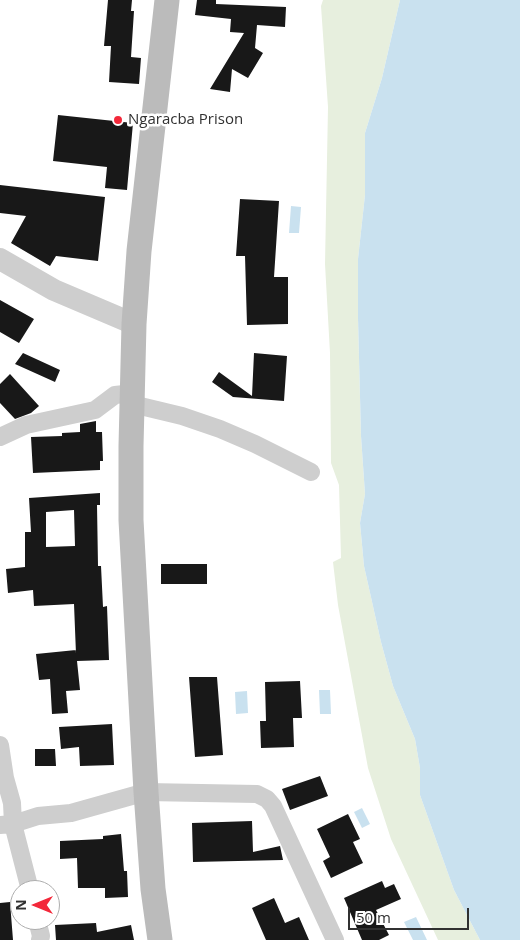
<!DOCTYPE html>
<style>
body{margin:0}
#map{position:relative;width:520px;height:940px;overflow:hidden;background:#fff;font-family:"Open Sans",sans-serif}
canvas{display:block}
.north{position:absolute;left:10px;top:880px;width:50px;height:50px;box-sizing:border-box;background:#fff;border:1px solid #adadad;border-radius:50%;rotate:270deg;font-size:14px;font-weight:700;line-height:20px;text-align:center;color:#313131}
.north::after{content:'';display:block;margin:auto;width:18px;height:22px;background:#f3283a;clip-path:polygon(50% 0,100% 100%,50% 72%,0 100%)}
.scale{position:absolute;left:348px;top:908px;width:121px;height:22px;box-sizing:border-box;border:2px solid #313131;border-top:0;padding-left:6px;font-size:15px;line-height:18px;white-space:nowrap;color:#313131;-webkit-text-stroke:4px #fff;paint-order:stroke}
</style>
<div id="map">
<canvas width="520" height="940"></canvas>
<div class="north">N</div>
<div class="scale">50 m</div>
</div>
<script>
const g = document.querySelector('canvas').getContext('2d');
g.lineJoin = 'round';
function paint(path, color) { g.fillStyle = color; g.fill(path, 'evenodd'); }
const toPath = rows => new Path2D(rows.map(r => 'M' + r).join(''));
function stroke(path, color, width, dash) { g.strokeStyle = color; g.lineWidth = width; g.lineCap = dash ? 'butt' : 'round'; g.setLineDash(dash || []); g.stroke(path); }
function drawText(font, color, halo, rows, align = 'center') {
  g.font = font + ' "Open Sans",sans-serif'; g.lineWidth = 5; g.setLineDash([]); g.textBaseline = 'middle'; g.strokeStyle = halo; g.fillStyle = color; for (const [text, x, y, turn = 0] of rows) {
    g.save(); g.translate(x, y); g.rotate((+turn || 0) * Math.PI / 180); g.textAlign = isNaN(turn) ? turn : align; if (halo) g.strokeText(text, 0, 0); g.fillText(text, 0, 0); g.restore();
  }
}
paint(toPath([
 [323,0,400,0,382,78,365,133,365,195,358,259,358,318,361,436,365,494,360,523,364,566,381,642,393,686,415,739,420,768,420,795,454,890,480,940,438,940,391,839,368,768,338,605,333,562,341,558,339,485,331,463,330,353,325,264,328,107,321,6]
]), '#e7efde');
paint(toPath([
 [400,0,520,0,520,940,480,940,454,890,420,795,420,768,415,739,393,686,381,642,364,566,360,523,365,494,361,436,358,318,358,259,365,195,365,133,382,78],
 [291,206,301,207,299,233,289,233],
 [319,690,330,690,331,714,320,714],
 [247,691,248,713,236,714,235,692],
 [362,808,370,824,362,828,354,812],
 [416,917,427,940,413,940,404,922]
]), '#c9e1ef');
paint(toPath([
 [108,0,132,0,131,11,134,11,131,57,141,58,139,84,109,82,111,46,104,46],
 [197,0,216,0,216,4,286,7,285,27,257,25,255,48,263,53,248,78,232,69,230,92,210,89,244,33,230,32,231,19,195,15],
 [58,115,133,123,127,190,105,188,107,167,53,161],
 [0,185,105,197,98,261,56,256,50,266,11,243,26,216,0,213],
 [240,199,279,201,274,277,288,277,288,324,247,325,245,256,236,256],
 [0,300,34,319,19,343,0,332],
 [23,353,60,370,55,382,15,364],
 [254,353,287,356,284,401,233,397,212,382,219,372,252,396],
 [10,374,39,406,31,413,15,419,0,403,0,384],
 [96,421,96,432,102,432,103,461,100,461,100,470,33,473,31,437,62,436,62,433,80,432,80,424],
 [100,493,100,505,97,505,98,566,101,566,103,607,107,606,109,660,77,661,80,690,66,691,68,713,52,714,50,679,39,680,36,654,76,650,76,654,74,604,34,606,33,590,8,593,6,569,25,567,25,532,31,532,29,498],
 [74,510,75,546,46,547,46,512],
 [161,564,207,564,207,584,161,584],
 [189,677,217,677,223,755,195,757],
 [300,681,302,718,293,718,294,747,261,748,260,721,266,721,265,682],
 [112,724,114,765,80,766,79,747,61,749,59,727],
 [35,749,55,749,56,766,35,766],
 [320,776,328,796,290,810,282,789],
 [348,814,360,839,353,842,363,863,331,878,323,861,330,857,317,829],
 [252,821,253,852,280,846,283,860,193,862,192,823],
 [121,834,124,871,127,871,128,897,105,898,105,888,78,888,77,858,60,859,60,841,103,839,103,836],
 [382,881,385,888,394,884,401,899,376,910,389,935,379,940,362,940,344,898],
 [274,898,285,923,299,917,309,940,266,940,252,908],
 [10,902,13,940,0,940,0,903],
 [96,923,97,932,131,925,134,940,56,940,55,925]
]), '#181818');
stroke(toPath([
 [132,404,182,416,220,429,255,444,311,472],
 [0,437,26,425,95,410,115,395,133,393],
 [0,745,5,778,12,803,13,824,30,890],
 [0,825,13,824,38,816,71,813,146,792,257,794,267,799,273,806,335,940],
 [37,920,41,936,40,940]
]), '#cecece', 18);
stroke(toPath([
 [0,259,54,290,134,324]
]), '#cecece', 22);
stroke(toPath([
 [160,940,153,889,146,792,131,520,131,446,134,324,139,251,167,0]
]), '#bbb', 25);
for (const [x, y, r, color] of [
 [118,120,5,"#f3283a"]
]) { const dot = new Path2D(); dot.arc(x, y, r, 0, 2 * Math.PI); g.fillStyle = color; g.fill(dot); stroke(dot, '#fff', 2); }
drawText('15px', '#313131', '#fff', [
 ["Ngaracba Prison",128,120]
], 'left');
</script>
